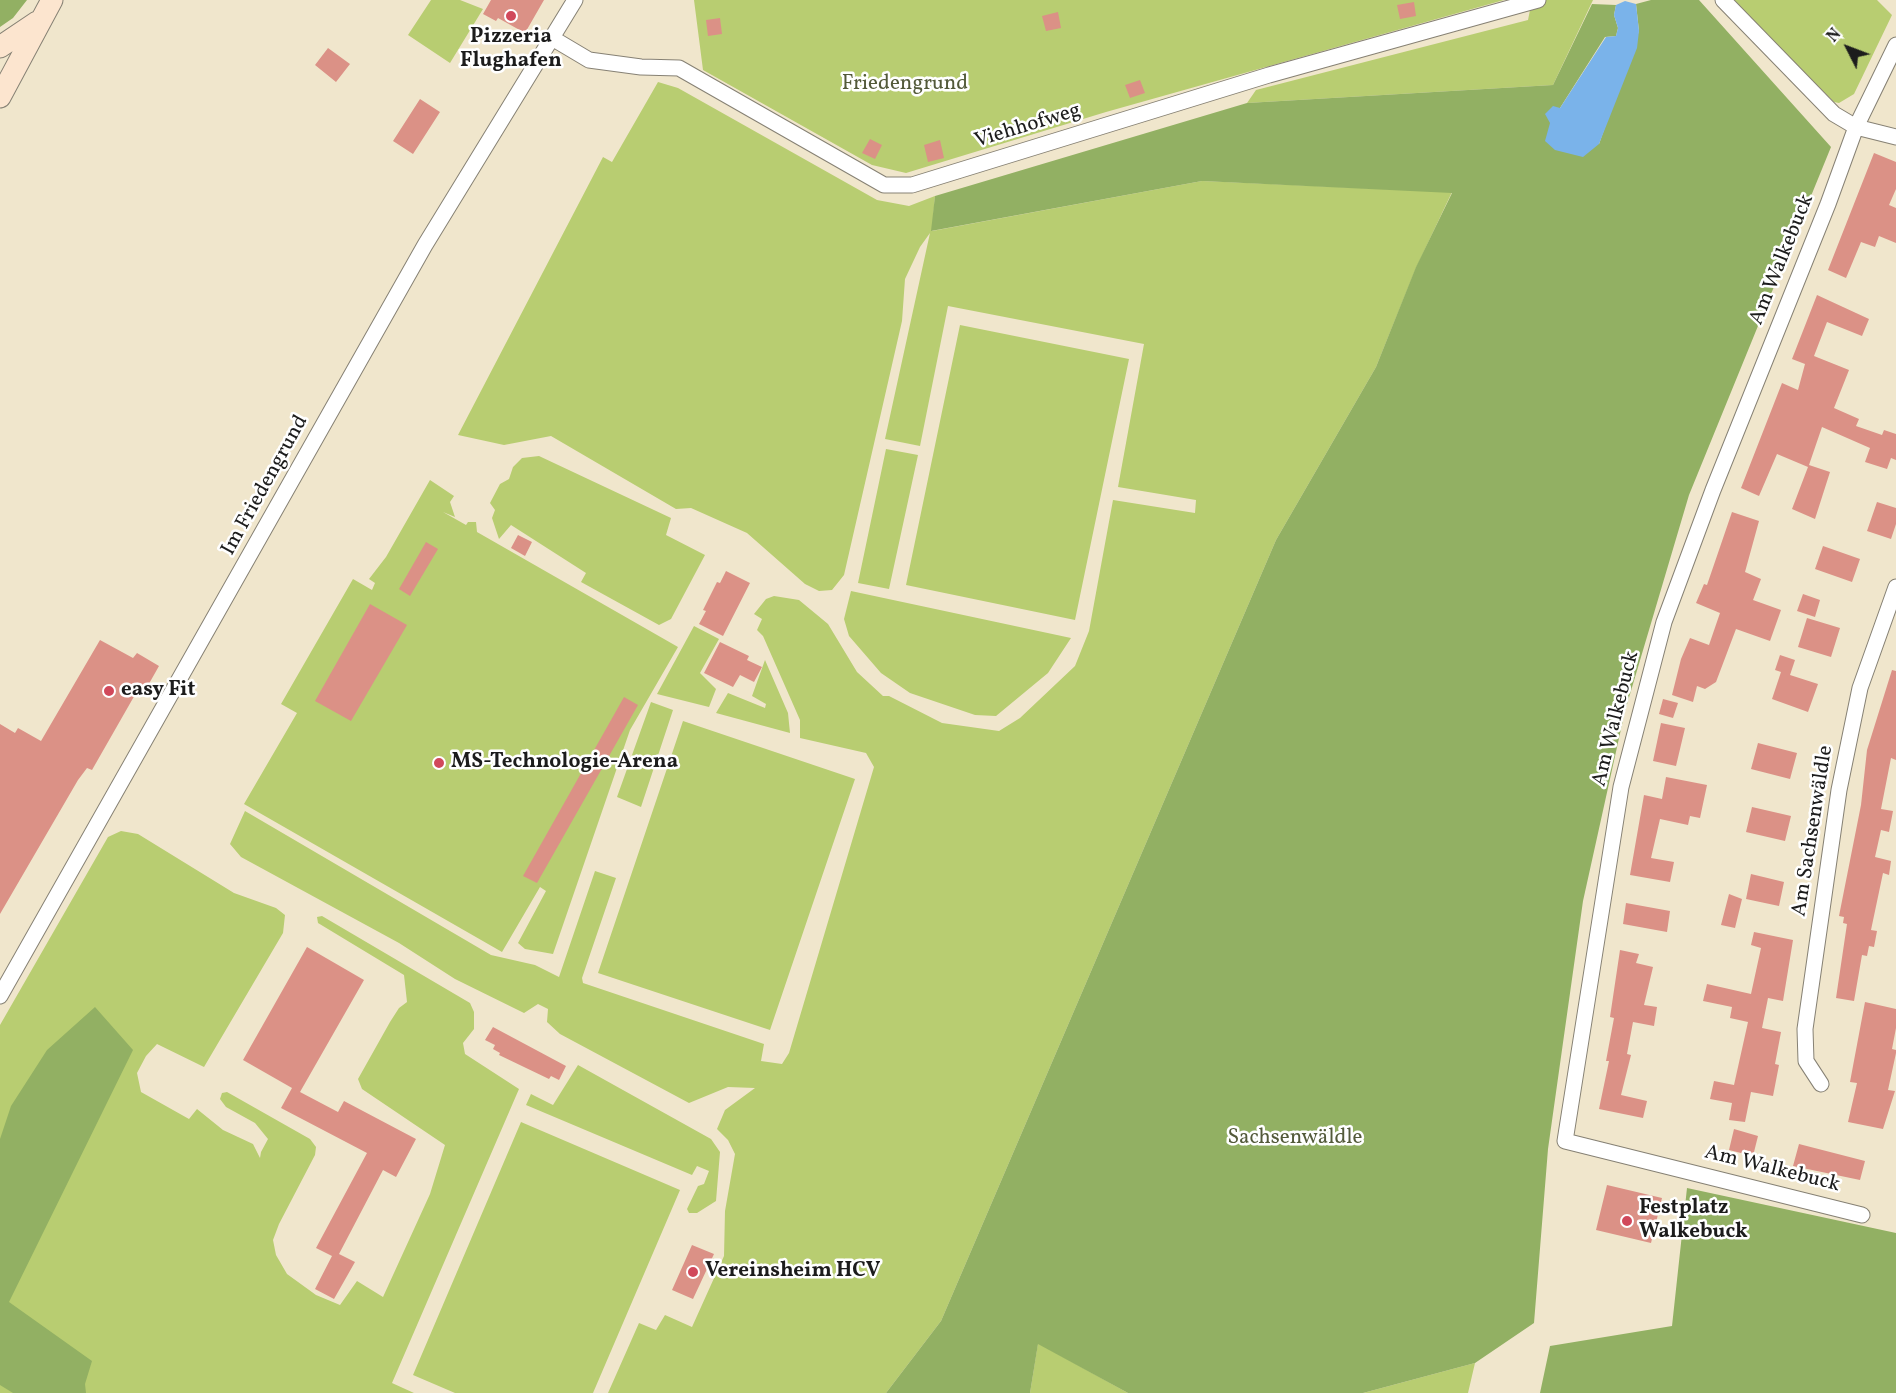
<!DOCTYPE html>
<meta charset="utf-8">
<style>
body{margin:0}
#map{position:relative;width:1896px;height:1393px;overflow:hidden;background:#f0e6cc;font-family:Vollkorn,serif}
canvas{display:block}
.north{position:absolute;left:1818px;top:18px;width:60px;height:60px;-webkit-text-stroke:4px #fff;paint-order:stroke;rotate:312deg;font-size:16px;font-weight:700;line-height:24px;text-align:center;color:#1c1c1c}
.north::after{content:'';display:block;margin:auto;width:21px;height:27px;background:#1c1c1c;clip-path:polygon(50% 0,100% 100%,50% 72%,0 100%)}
</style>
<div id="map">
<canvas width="1896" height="1393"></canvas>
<div class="north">N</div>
</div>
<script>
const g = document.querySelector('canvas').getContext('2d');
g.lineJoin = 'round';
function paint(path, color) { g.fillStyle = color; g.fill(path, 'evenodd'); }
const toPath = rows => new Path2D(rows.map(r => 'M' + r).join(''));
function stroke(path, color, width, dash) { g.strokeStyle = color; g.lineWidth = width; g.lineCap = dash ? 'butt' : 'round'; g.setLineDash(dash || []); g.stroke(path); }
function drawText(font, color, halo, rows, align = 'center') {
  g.font = font + ' Vollkorn,serif'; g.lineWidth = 5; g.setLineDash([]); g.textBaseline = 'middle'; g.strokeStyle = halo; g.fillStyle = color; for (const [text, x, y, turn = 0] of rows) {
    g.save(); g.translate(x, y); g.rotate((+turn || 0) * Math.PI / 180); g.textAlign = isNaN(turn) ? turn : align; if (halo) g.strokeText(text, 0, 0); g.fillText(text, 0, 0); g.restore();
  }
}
paint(toPath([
 [431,0,460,0,483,9,450,63,408,35],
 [694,0,1504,0,1106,112,906,173,872,165,703,70],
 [1532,0,1593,0,1553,85,1247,103,1256,90,1528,20],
 [1732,0,1877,0,1892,15,1854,94,1839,103,1834,102],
 [658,82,678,88,877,200,909,206,935,196,932,231,1202,181,1452,192,1416,268,1376,367,1276,540,941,1321,886,1393,608,1393,639,1323,656,1330,665,1315,692,1327,724,1256,725,1211,735,1154,728,1140,717,1129,725,1110,755,1088,728,1087,689,1103,560,1034,547,1022,548,1009,538,1004,524,1013,455,979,399,943,241,857,230,844,245,811,491,955,535,965,559,977,595,871,616,878,582,978,583,983,764,1044,761,1061,782,1064,789,1053,874,767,866,753,800,738,800,720,763,636,757,630,762,619,754,614,766,599,774,596,799,600,828,624,857,672,883,696,889,696,942,723,999,731,1020,718,1075,666,1089,631,1113,500,1195,513,1196,500,1118,487,1144,344,948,306,920,446,885,439,930,233,920,247,905,279,902,321,844,575,832,590,819,591,805,584,747,533,691,508,676,509,551,436,504,445,458,435,603,157,612,162],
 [960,325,1129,359,1075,620,906,585],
 [886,449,918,455,889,589,858,583],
 [539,456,671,518,666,535,705,555,671,619,659,625,581,582,586,573,511,525,499,539,492,518,495,510,490,503,500,484,509,479,513,467,522,458],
 [430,480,454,496,450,502,455,517,443,512,466,525,468,522,476,522,477,532,678,647,630,730,553,954,525,949,518,943,546,891,540,887,502,952,244,804,297,713,281,704,353,579,372,590,375,583,369,579,386,557],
 [851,591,1071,638,1048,673,996,716,975,715,910,693,881,673,849,636,844,619],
 [694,626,719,639,700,673,716,689,709,707,657,694],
 [765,660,788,713,790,733,716,713,728,693,765,708,766,704,752,696],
 [651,702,673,710,641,807,617,797],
 [683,721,855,779,770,1030,598,973],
 [121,831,138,834,234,893,276,908,285,915,283,933,204,1067,157,1044,146,1056,137,1073,141,1092,189,1119,197,1109,223,1130,253,1144,260,1158,261,1152,268,1139,255,1123,226,1107,220,1099,222,1093,227,1092,310,1139,316,1147,315,1155,279,1224,273,1240,276,1255,287,1274,316,1295,340,1305,357,1281,383,1297,430,1194,445,1145,362,1089,358,1079,390,1022,399,1008,407,1002,404,975,318,923,317,917,322,916,470,1003,474,1012,474,1029,463,1043,465,1054,519,1089,392,1383,414,1393,0,1393,0,1025,108,837],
 [578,1065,711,1139,720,1152,716,1201,697,1213,689,1213,687,1209,698,1186,704,1184,709,1171,697,1166,692,1175,526,1105,531,1094,553,1105],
 [521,1122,680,1190,593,1393,455,1393,413,1375],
 [1038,1343,1128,1393,1030,1393],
 [1475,1363,1468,1393,1363,1393]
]), '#b8cd71');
paint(toPath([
 [0,0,27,0,13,18,0,27],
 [1651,0,1699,0,1831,147,1689,495,1625,711,1583,901,1548,1149,1534,1323,1475,1363,1363,1393,1128,1393,1038,1344,1030,1393,886,1393,941,1321,1276,540,1376,367,1416,267,1452,193,1202,181,931,231,935,196,1247,103,1553,85,1592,4,1616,5,1614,15,1618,28,1616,36,1605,37,1560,108,1599,144,1639,31,1636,4],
 [95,1007,133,1050,9,1302,92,1361,85,1384,86,1393,13,1393,0,1385,0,1139,11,1106,47,1050],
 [1687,1188,1896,1233,1896,1393,1540,1393,1550,1346,1672,1326]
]), '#92b063');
paint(toPath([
 [1625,1,1636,4,1639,31,1637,48,1599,144,1583,157,1555,150,1545,141,1550,123,1545,114,1553,106,1560,108,1606,37,1616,36,1618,28,1614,15,1616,5]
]), '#7ab3ea');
paint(toPath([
 [491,0,544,0,525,33,498,18,496,21,483,14],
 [1414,2,1416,16,1400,19,1397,5],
 [1058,12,1061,28,1046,31,1042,16],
 [720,18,722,34,708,36,706,20],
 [328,48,350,64,336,82,315,65],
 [1140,80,1145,93,1130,98,1125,85],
 [420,99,440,112,413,154,393,141],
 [870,139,882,145,875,159,862,153],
 [940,140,944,158,928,162,924,145],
 [1874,153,1896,162,1896,189,1889,205,1896,208,1896,243,1879,236,1875,247,1861,242,1846,278,1828,270],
 [1817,295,1869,319,1862,336,1827,322,1814,356,1849,370,1834,408,1859,419,1856,426,1882,435,1884,430,1896,434,1896,460,1891,458,1887,469,1865,462,1870,448,1822,427,1809,465,1830,472,1815,519,1792,509,1808,467,1777,454,1759,496,1741,488,1782,383,1798,390,1805,364,1792,359],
 [1877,502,1896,508,1896,524,1891,539,1867,531],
 [1732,512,1759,521,1745,572,1761,579,1753,600,1781,610,1770,641,1736,629,1716,682,1705,689,1697,686,1693,702,1672,695,1681,659,1690,638,1709,645,1720,613,1696,603,1704,584,1707,585],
 [518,535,532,542,525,556,511,548],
 [426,542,438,549,410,596,399,589],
 [1823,546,1860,559,1852,582,1815,569],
 [726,571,750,583,723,636,699,624,706,611,703,610,717,582,720,583],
 [1803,594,1820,600,1815,617,1797,611],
 [370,604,407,625,351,721,315,701],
 [1807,618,1840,628,1831,657,1798,647],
 [100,640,133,658,137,653,159,666,146,689,140,686,92,770,87,768,78,780,0,914,0,724,15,733,18,728,41,741],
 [720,642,749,656,747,660,762,667,754,682,740,675,733,687,704,673],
 [1780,655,1795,660,1790,675,1818,684,1808,712,1772,699,1781,672,1775,670],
 [1892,670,1896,671,1896,760,1891,758,1881,809,1893,811,1889,832,1881,830,1875,857,1891,861,1889,875,1883,873,1871,930,1877,931,1874,947,1869,946,1867,956,1862,955,1854,1001,1836,998,1847,924,1843,923,1844,917,1839,916,1861,805,1867,750],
 [624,697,638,705,537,883,523,876],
 [1663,699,1678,703,1673,718,1659,714],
 [1661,723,1685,728,1676,766,1653,761],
 [1758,743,1797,753,1790,779,1751,769],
 [1666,777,1707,785,1700,818,1690,816,1688,825,1660,819,1651,858,1674,862,1670,882,1630,875,1644,795,1662,799],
 [1752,807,1791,816,1785,841,1746,832],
 [1751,874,1784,882,1779,906,1746,899],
 [1729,894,1742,899,1735,928,1721,925],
 [1626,903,1670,911,1667,932,1623,924],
 [1754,932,1793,940,1783,1001,1768,998,1762,1028,1781,1032,1775,1064,1779,1065,1773,1096,1751,1092,1745,1122,1729,1120,1732,1103,1710,1099,1714,1081,1734,1085,1748,1022,1730,1018,1732,1007,1703,1001,1707,984,1751,994,1761,948,1751,945],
 [307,947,364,980,300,1092,338,1112,344,1101,416,1139,396,1177,383,1170,339,1254,355,1262,334,1299,315,1289,332,1256,316,1248,367,1153,281,1108,292,1088,243,1060],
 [1620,950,1639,954,1636,963,1653,967,1644,1005,1657,1007,1654,1026,1633,1022,1627,1054,1631,1055,1621,1095,1647,1101,1643,1118,1599,1109,1609,1061,1606,1061,1614,1018,1610,1017],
 [1865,1002,1896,1009,1896,1028,1892,1049,1896,1050,1896,1053,1888,1090,1895,1091,1883,1129,1848,1122,1857,1083,1850,1082],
 [493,1027,566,1066,559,1080,551,1076,549,1079,499,1055,500,1053,493,1049,495,1045,485,1040],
 [1734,1129,1758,1136,1753,1156,1729,1150],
 [1799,1144,1865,1161,1860,1180,1793,1166],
 [1607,1185,1662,1198,1651,1243,1596,1230],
 [692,1245,714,1254,693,1299,672,1290]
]), '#db9186');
const street = toPath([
 [1723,0,1834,114,1856,127,1896,137],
 [552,38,589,60,641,67,679,68,884,185,912,185,1269,75,1538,0],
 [0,996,425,245,575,0],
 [1821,1084,1806,1061,1805,1029,1839,790,1860,688,1896,587],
 [1862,1215,1565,1141,1621,787,1664,622,1713,490,1828,204,1856,127,1896,45]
]);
const secondary = toPath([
 [0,47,37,22],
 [0,97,52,0]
]);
stroke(street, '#868174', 17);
stroke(secondary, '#868174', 23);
stroke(street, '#fff', 15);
stroke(secondary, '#fce5cf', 21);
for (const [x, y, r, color] of [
 [511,16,6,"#d1495b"],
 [109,691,6,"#d1495b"],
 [439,763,6,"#d1495b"],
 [1627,1221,6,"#d1495b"],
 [693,1272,6,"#d1495b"]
]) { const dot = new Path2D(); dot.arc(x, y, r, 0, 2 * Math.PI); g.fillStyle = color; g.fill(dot); stroke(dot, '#fff', 2); }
drawText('bold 21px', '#1c1c1c', '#fff', [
 ["Pizzeria",511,38,"center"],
 ["Flughafen",511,62,"center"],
 ["easy Fit",121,691],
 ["MS-Technologie-Arena",451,763],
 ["Festplatz",1639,1209],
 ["Walkebuck",1639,1233],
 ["Vereinsheim HCV",705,1272]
], 'left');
drawText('21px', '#535a3a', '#fff', [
 ["Friedengrund",905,85],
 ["Sachsenwäldle",1295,1139]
]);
drawText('21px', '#1c1c1c', '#fff', [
 ["Viehhofweg",1028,127,-17],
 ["Am Walkebuck",1783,260,-68],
 ["Im Friedengrund",266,486,-61],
 ["Am Walkebuck",1617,719,-76],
 ["Am Sachsenwäldle",1814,831,-81],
 ["Am Walkebuck",1772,1170,14]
]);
</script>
